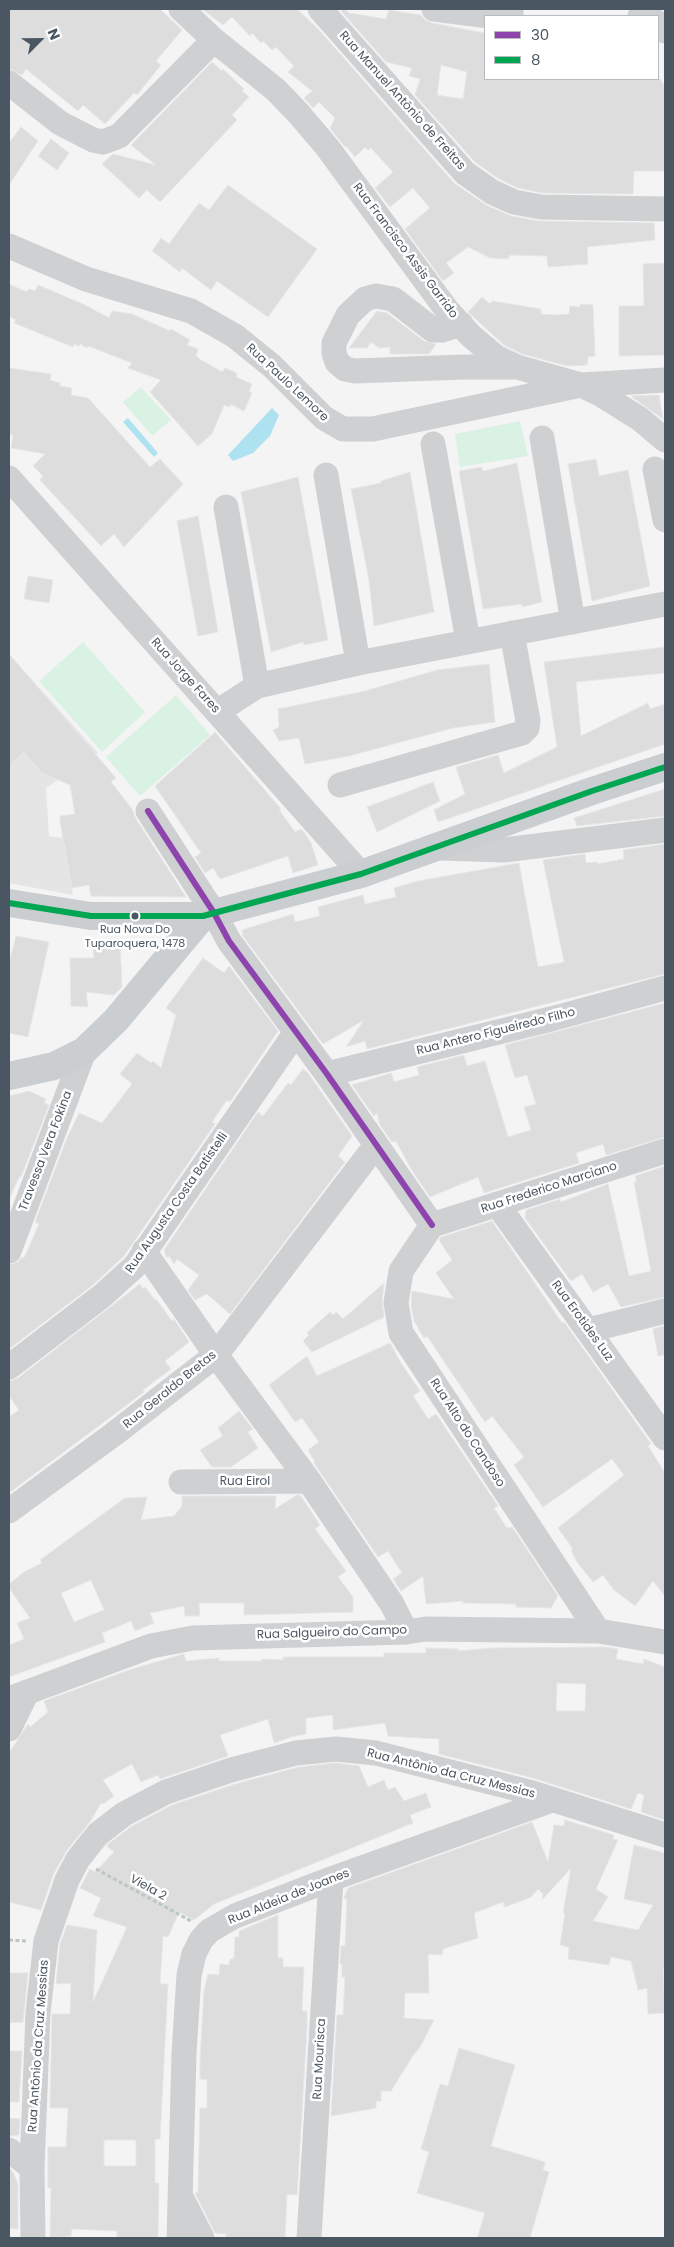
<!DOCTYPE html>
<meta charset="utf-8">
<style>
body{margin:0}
#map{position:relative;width:674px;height:2247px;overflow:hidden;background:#f4f4f4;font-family:Poppins,sans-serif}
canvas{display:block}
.frame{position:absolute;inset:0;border:10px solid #4a5661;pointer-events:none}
.legend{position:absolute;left:484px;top:15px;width:175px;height:65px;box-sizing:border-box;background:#fff;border:1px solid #b7bbc0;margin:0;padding:6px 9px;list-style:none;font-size:15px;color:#4a5661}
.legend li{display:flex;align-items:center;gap:10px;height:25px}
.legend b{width:25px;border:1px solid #b7bbc0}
.north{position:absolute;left:15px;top:15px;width:50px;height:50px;-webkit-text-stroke:4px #fff;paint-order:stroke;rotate:67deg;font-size:14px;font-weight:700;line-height:20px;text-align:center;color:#4a5661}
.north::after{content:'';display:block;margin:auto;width:18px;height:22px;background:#4a5661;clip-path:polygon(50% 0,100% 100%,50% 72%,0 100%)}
</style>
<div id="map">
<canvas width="674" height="2247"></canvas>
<div class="frame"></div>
<ul class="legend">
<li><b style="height:6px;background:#8e44ad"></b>30</li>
<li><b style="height:6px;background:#00a651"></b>8</li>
</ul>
<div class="north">N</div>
</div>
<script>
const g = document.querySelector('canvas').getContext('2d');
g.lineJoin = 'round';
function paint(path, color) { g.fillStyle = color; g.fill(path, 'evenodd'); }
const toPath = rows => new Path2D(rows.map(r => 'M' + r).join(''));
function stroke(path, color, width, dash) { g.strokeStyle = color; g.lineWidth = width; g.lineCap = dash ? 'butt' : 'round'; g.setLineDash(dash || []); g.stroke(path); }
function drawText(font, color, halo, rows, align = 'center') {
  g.font = font + ' Poppins,sans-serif'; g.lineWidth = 5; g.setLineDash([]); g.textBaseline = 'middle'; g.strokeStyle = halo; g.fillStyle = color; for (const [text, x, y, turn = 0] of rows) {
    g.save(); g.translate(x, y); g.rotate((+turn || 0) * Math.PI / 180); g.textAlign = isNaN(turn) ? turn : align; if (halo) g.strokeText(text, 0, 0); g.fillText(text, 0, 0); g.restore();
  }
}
paint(toPath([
 [9,654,98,753,46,788,49,836,63,838,73,895,9,883]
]), '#e6e5e6');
paint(toPath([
 [141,387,171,420,152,436,123,402],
 [520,421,528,456,460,467,455,434],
 [83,642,145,712,102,752,39,681],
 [176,695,210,735,140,796,106,757]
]), '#d9f2e3');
paint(toPath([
 [272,408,279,415,270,436,253,453,233,461,228,455],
 [128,418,158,453,154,457,123,422]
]), '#aee2f0');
const building = toPath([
 [9,9,160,9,182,30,156,61,161,65,137,95,134,93,105,124,83,105,78,111,26,69,22,75,9,69,9,9],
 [202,9,297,9,319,30,454,183,486,205,511,216,539,221,654,223,655,240,587,247,588,264,548,267,547,256,510,255,508,259,490,258,468,247,446,263,454,273,443,281,405,229,430,208,413,188,390,207,375,188,393,172,371,148,368,150,365,147,355,157,346,146,345,147,330,128,335,118,319,102,313,108,304,98,312,91,288,72,294,66,276,47,272,50,263,41,261,43,252,33,250,36,232,17,223,25,202,9],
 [345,9,349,13,386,19,389,10,413,14,421,15,425,20,432,23,485,33,485,79,660,79,665,87,665,171,634,171,633,194,542,193,518,188,499,179,475,162,415,95,420,79,409,76,412,68,386,62,341,11,345,9],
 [441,65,467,72,463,99,437,95,441,65],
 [212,62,222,71,223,69,244,89,242,91,249,97,232,115,237,120,160,202,147,190,139,198,102,164,113,154,156,165,131,145,212,62],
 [21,127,38,141,9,185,9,143,21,127],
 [51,139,69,153,57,170,38,156,51,139],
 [228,185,317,249,268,317,217,281,211,290,182,268,180,272,152,251,161,238,169,244,199,203,209,210,228,185],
 [665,263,665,355,619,356,619,306,644,306,643,264,665,263],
 [9,284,27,292,29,289,35,291,38,285,83,304,109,318,112,311,132,314,170,331,171,329,190,340,187,345,198,349,196,356,201,360,222,372,225,368,237,373,236,377,252,384,249,391,252,393,244,411,230,404,230,407,224,405,212,434,198,446,150,392,161,380,128,368,132,363,88,346,87,348,80,344,79,346,74,344,73,347,14,323,16,320,9,316,9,284],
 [482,297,490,304,492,301,541,309,541,314,556,315,569,314,570,306,580,307,580,304,593,305,595,356,588,357,587,365,568,366,522,354,504,345,468,312,482,297],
 [377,311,387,313,424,341,436,344,429,354,390,354,390,347,379,348,371,342,367,348,349,348,377,311],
 [9,368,51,374,50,380,60,383,60,386,72,388,71,395,88,398,150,467,160,459,183,484,124,547,114,534,101,546,40,480,43,476,33,466,45,454,11,448,13,435,9,434,9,368],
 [659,395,663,419,632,397,632,396,659,395],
 [596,459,599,476,628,470,650,586,592,601,568,464,596,459],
 [517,463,542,602,522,607,522,604,483,609,459,471,482,467,483,471,517,463],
 [410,472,434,612,374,626,369,580,351,489,381,483,381,481,410,472],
 [298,477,328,640,304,645,303,642,271,652,241,492,298,477],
 [198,516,218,632,198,636,177,521,198,516],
 [28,576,53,580,49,603,24,599,28,576],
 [665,647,665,673,576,682,581,736,648,703,650,709,665,704,665,744,438,822,434,810,465,794,456,767,498,755,504,773,557,747,544,662,665,647],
 [9,654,116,778,111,782,132,809,136,819,186,897,91,896,89,885,72,888,60,821,60,816,75,814,70,785,42,773,24,752,9,765,9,654],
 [489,664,495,722,453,728,349,756,305,764,299,738,279,741,273,730,279,727,278,709,365,691,437,670,489,664],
 [215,732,281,809,279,810,295,832,301,829,304,832,311,843,318,865,293,873,288,856,220,879,213,868,205,873,195,857,201,853,155,786,215,732],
 [433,782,440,801,377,832,367,807,433,782],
 [665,789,665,816,577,826,574,818,665,789],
 [665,844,665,974,367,1049,365,1041,346,1047,364,1020,323,1044,243,936,242,930,293,914,295,922,320,916,318,907,363,895,365,904,396,897,394,888,418,881,519,863,538,967,564,962,543,860,585,854,586,863,597,862,597,864,624,859,623,850,665,844],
 [16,936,49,942,28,1037,9,1033,9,963,16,936],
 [93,943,120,943,122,987,114,995,86,992,88,1007,71,1006,70,958,94,958,93,943],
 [203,958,224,973,229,966,278,1031,230,1102,227,1100,212,1122,215,1124,124,1256,93,1285,9,1349,9,1265,18,1262,22,1257,24,1258,39,1224,35,1222,67,1138,79,1113,102,1123,132,1084,120,1074,137,1053,151,1063,153,1061,161,1068,176,1015,166,1008,203,958],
 [665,1003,665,1137,606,1155,603,1144,576,1153,579,1163,484,1193,478,1177,430,1197,411,1169,396,1141,392,1142,380,1125,377,1113,374,1116,352,1085,391,1073,394,1082,419,1075,417,1067,464,1055,467,1066,485,1061,508,1137,531,1130,524,1107,536,1104,527,1075,515,1078,505,1045,665,1003],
 [303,1069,308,1073,352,1136,338,1156,345,1162,230,1314,207,1294,195,1300,188,1290,199,1275,177,1259,174,1264,170,1257,166,1257,164,1250,258,1112,263,1116,288,1083,291,1085,303,1069],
 [29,1091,46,1099,44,1103,49,1105,21,1177,19,1177,9,1200,9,1096,29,1091],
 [665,1166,665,1297,621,1307,608,1284,593,1292,582,1274,571,1281,525,1218,526,1210,560,1199,561,1202,608,1184,629,1276,651,1271,634,1182,637,1182,635,1176,665,1166],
 [492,1221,562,1323,564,1322,651,1444,648,1446,665,1473,665,1596,653,1581,635,1606,614,1590,603,1575,593,1582,577,1562,571,1550,573,1549,558,1528,624,1475,612,1459,543,1507,514,1465,524,1457,492,1416,485,1422,437,1351,427,1336,424,1338,414,1321,411,1306,412,1291,454,1299,436,1273,452,1260,439,1240,441,1237,492,1221],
 [384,1283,382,1301,384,1317,312,1352,303,1341,309,1335,307,1333,330,1312,333,1315,336,1312,343,1319,384,1283],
 [140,1284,143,1289,145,1287,155,1300,156,1299,172,1321,174,1319,189,1342,165,1361,171,1369,143,1390,144,1392,9,1493,9,1417,19,1410,9,1396,9,1381,18,1378,140,1284],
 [665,1326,665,1355,658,1356,653,1329,665,1326],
 [390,1343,401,1363,420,1391,413,1396,428,1419,436,1414,498,1506,494,1508,507,1528,512,1527,558,1596,551,1608,516,1607,516,1604,463,1603,463,1601,426,1604,423,1576,401,1591,393,1579,402,1573,388,1551,378,1557,314,1463,315,1462,308,1450,319,1442,302,1418,295,1422,269,1385,307,1356,317,1376,390,1343],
 [239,1411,253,1429,248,1432,258,1448,231,1467,212,1467,200,1450,223,1436,218,1428,239,1411],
 [297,1495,300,1495,320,1525,315,1529,346,1571,338,1577,353,1597,353,1612,244,1615,244,1603,199,1603,200,1616,185,1616,184,1606,150,1613,154,1623,135,1631,131,1621,102,1633,105,1642,9,1677,9,1645,24,1639,17,1623,30,1618,9,1588,9,1584,24,1572,42,1563,40,1560,125,1498,147,1497,141,1520,174,1516,182,1506,182,1496,276,1496,275,1509,297,1495],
 [91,1580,104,1610,74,1622,61,1593,91,1580],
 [605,1647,618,1649,616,1659,643,1664,644,1659,665,1667,665,1820,641,1812,644,1795,638,1793,631,1809,533,1778,439,1754,439,1739,388,1736,385,1723,333,1730,333,1715,306,1718,306,1734,291,1737,274,1743,268,1719,220,1735,228,1756,160,1779,158,1775,141,1782,132,1764,103,1780,114,1796,103,1804,101,1803,90,1822,67,1850,54,1873,41,1910,9,1902,9,1753,28,1724,30,1727,48,1712,44,1701,132,1669,184,1654,186,1661,219,1658,219,1661,262,1661,262,1659,283,1660,283,1657,384,1657,384,1653,426,1653,426,1648,458,1649,458,1651,492,1648,605,1647],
 [557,1683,586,1684,585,1711,556,1711,557,1683],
 [336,1763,359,1766,368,1787,384,1780,388,1790,395,1787,404,1801,426,1793,431,1807,410,1815,413,1823,214,1904,194,1920,179,1912,168,1937,163,1936,160,1984,168,1984,160,2139,155,2139,155,2183,159,2183,158,2238,117,2238,117,2231,72,2229,71,2236,50,2238,51,2188,48,2188,48,2147,66,2147,68,2108,50,2108,52,2014,70,2014,71,1983,56,1984,60,1944,67,1925,97,1930,93,2002,127,1927,93,1916,101,1898,80,1888,90,1869,95,1872,114,1852,107,1846,108,1844,132,1826,172,1805,235,1784,299,1767,336,1763],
 [104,2140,136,2140,136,2166,104,2166,104,2140],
 [565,1820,614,1835,613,1839,618,1840,596,1889,608,1897,593,1921,638,1930,653,1905,624,1899,634,1845,665,1853,665,1968,663,1969,665,2013,648,2014,647,1988,638,1990,631,1961,611,1957,609,1965,568,1959,569,1947,560,1945,565,1913,563,1913,571,1868,542,1900,543,1894,538,1889,531,1897,505,1907,503,1902,474,1913,478,1938,443,1949,442,1955,428,1954,429,1993,405,1993,404,2018,434,2020,420,2047,412,2057,391,2091,381,2091,381,2101,376,2101,376,2108,331,2116,337,2015,343,2015,345,1977,342,1977,342,1964,340,1964,341,1946,345,1946,347,1900,344,1898,348,1888,532,1822,548,1862,554,1825,564,1826,565,1820],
 [278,1915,278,1958,283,1958,283,1967,304,1967,302,2011,307,2011,307,2028,297,2195,287,2194,285,2238,226,2238,226,2234,215,2233,195,2193,198,2193,200,2108,207,2108,207,2080,200,2079,200,2059,204,1991,208,1974,219,1975,220,1964,229,1965,230,1959,234,1959,235,1937,239,1937,239,1931,278,1915],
 [9,1973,28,1973,23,2022,9,2023,9,1973],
 [459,2048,515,2065,491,2146,545,2162,543,2170,549,2172,530,2238,477,2238,485,2213,417,2193,429,2152,421,2149,440,2084,448,2086,459,2048],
 [9,2051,22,2051,19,2102,9,2102,9,2051],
 [9,2118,20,2119,19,2135,9,2136,9,2118],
 [9,2168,13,2172,18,2184,18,2229,9,2228,9,2168]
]);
paint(building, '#ddddde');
stroke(building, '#e5e6e7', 1);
stroke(toPath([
 [96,1869,191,1921],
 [9,1940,26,1941]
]), '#bcc7c4', 3, [4, 2.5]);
stroke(toPath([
 [181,9,214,40,276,90,299,114,327,147,447,310,471,336,496,357,517,367,581,385,600,394,640,419,665,440],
 [320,9,465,173,492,192,514,202,541,207,665,209],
 [434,9,489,16],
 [511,9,511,16],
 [640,16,649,9],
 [658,23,665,31],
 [9,83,60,123,93,140,103,142,119,136,214,40],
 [9,246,86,279,191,311,235,336,272,366,324,418,343,429,373,429,581,385,665,380],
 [461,324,442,330,433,330,393,299,376,296,365,299,348,315,334,343,334,353,337,362,345,369,355,371,463,367,515,367],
 [542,438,573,622],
 [433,444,468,641],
 [655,469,665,520],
 [326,475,358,663],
 [9,478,361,874],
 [226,507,257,686],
 [217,712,257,686,358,663,665,604],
 [340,785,522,733,527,728,528,721,512,633],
 [148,811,214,913,229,941,327,1074,432,1225],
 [438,848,504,850,665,830],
 [327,1074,551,1019,665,988],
 [497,1204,665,1438],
 [432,1225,401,1271,396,1303,401,1333,598,1631],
 [432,1225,665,1151],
 [9,1251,84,1051],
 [144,1251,216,1355,309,1481,392,1604,406,1632],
 [589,1330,665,1311],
 [9,1367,102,1296,135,1266,296,1032],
 [181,1482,309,1481],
 [9,1511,114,1434,216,1355,376,1145],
 [9,1699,151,1646,193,1638,406,1632,426,1629,598,1631,665,1642],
 [9,1729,27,1692],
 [9,2150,32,2168],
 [182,2199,202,2238],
 [33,2238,32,2168,38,2013,46,1941,67,1880,78,1859,98,1834,124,1814,166,1792,231,1770,296,1753,336,1749,376,1753,529,1792,665,1835],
 [179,2238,184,2054,189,1975,194,1954,201,1940,209,1931,235,1916,331,1879,552,1800],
 [309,2238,331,1879]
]), '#ced0d2', 25);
stroke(toPath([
 [9,903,91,916,203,916,214,913,361,874,592,791,665,767],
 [9,1076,54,1066,84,1051,116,1020,203,916]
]), '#caced1', 28);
stroke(toPath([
 [148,811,214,913,229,941,327,1074,432,1225]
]), '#8e44ad', 6);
stroke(toPath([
 [9,903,91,916,203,916,214,913,361,874,592,791,665,767]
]), '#00a651', 6);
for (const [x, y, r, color] of [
 [135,916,4.5,"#4a5661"]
]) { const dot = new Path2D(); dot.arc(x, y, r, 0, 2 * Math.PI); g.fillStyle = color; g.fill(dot); stroke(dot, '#fff', 2); }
drawText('11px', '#4a5661', '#fff', [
 ["Rua Nova Do",135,930],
 ["Tuparoquera, 1478",135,944]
]);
drawText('12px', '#4a5661', '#fff', [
 ["Rua Manuel Antônio de Freitas",402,101,48],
 ["Rua Francisco Assis Garrido",405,251,53],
 ["Rua Paulo Lemore",287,383,43],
 ["Rua Jorge Fares",185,676,48],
 ["Rua Antero Figueiredo Filho",496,1032,-14],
 ["Travessa Vera Fokina",46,1151,-69],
 ["Rua Frederico Marciano",549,1188,-18],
 ["Rua Augusta Costa Batistelli",177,1203,-55],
 ["Rua Erotides Luz",582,1321,54],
 ["Rua Geraldo Bretas",170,1390,-39],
 ["Rua Alto do Candoso",467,1433,57],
 ["Rua Eirol",245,1482],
 ["Rua Salgueiro do Campo",332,1633,-2],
 ["Rua Antônio da Cruz Messias",451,1774,14],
 ["Viela 2",148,1888,29],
 ["Rua Aldeia de Joanes",289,1897,-22],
 ["Rua Antônio da Cruz Messias",39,2046,-86],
 ["Rua Mourisca",320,2059,-87]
]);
</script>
